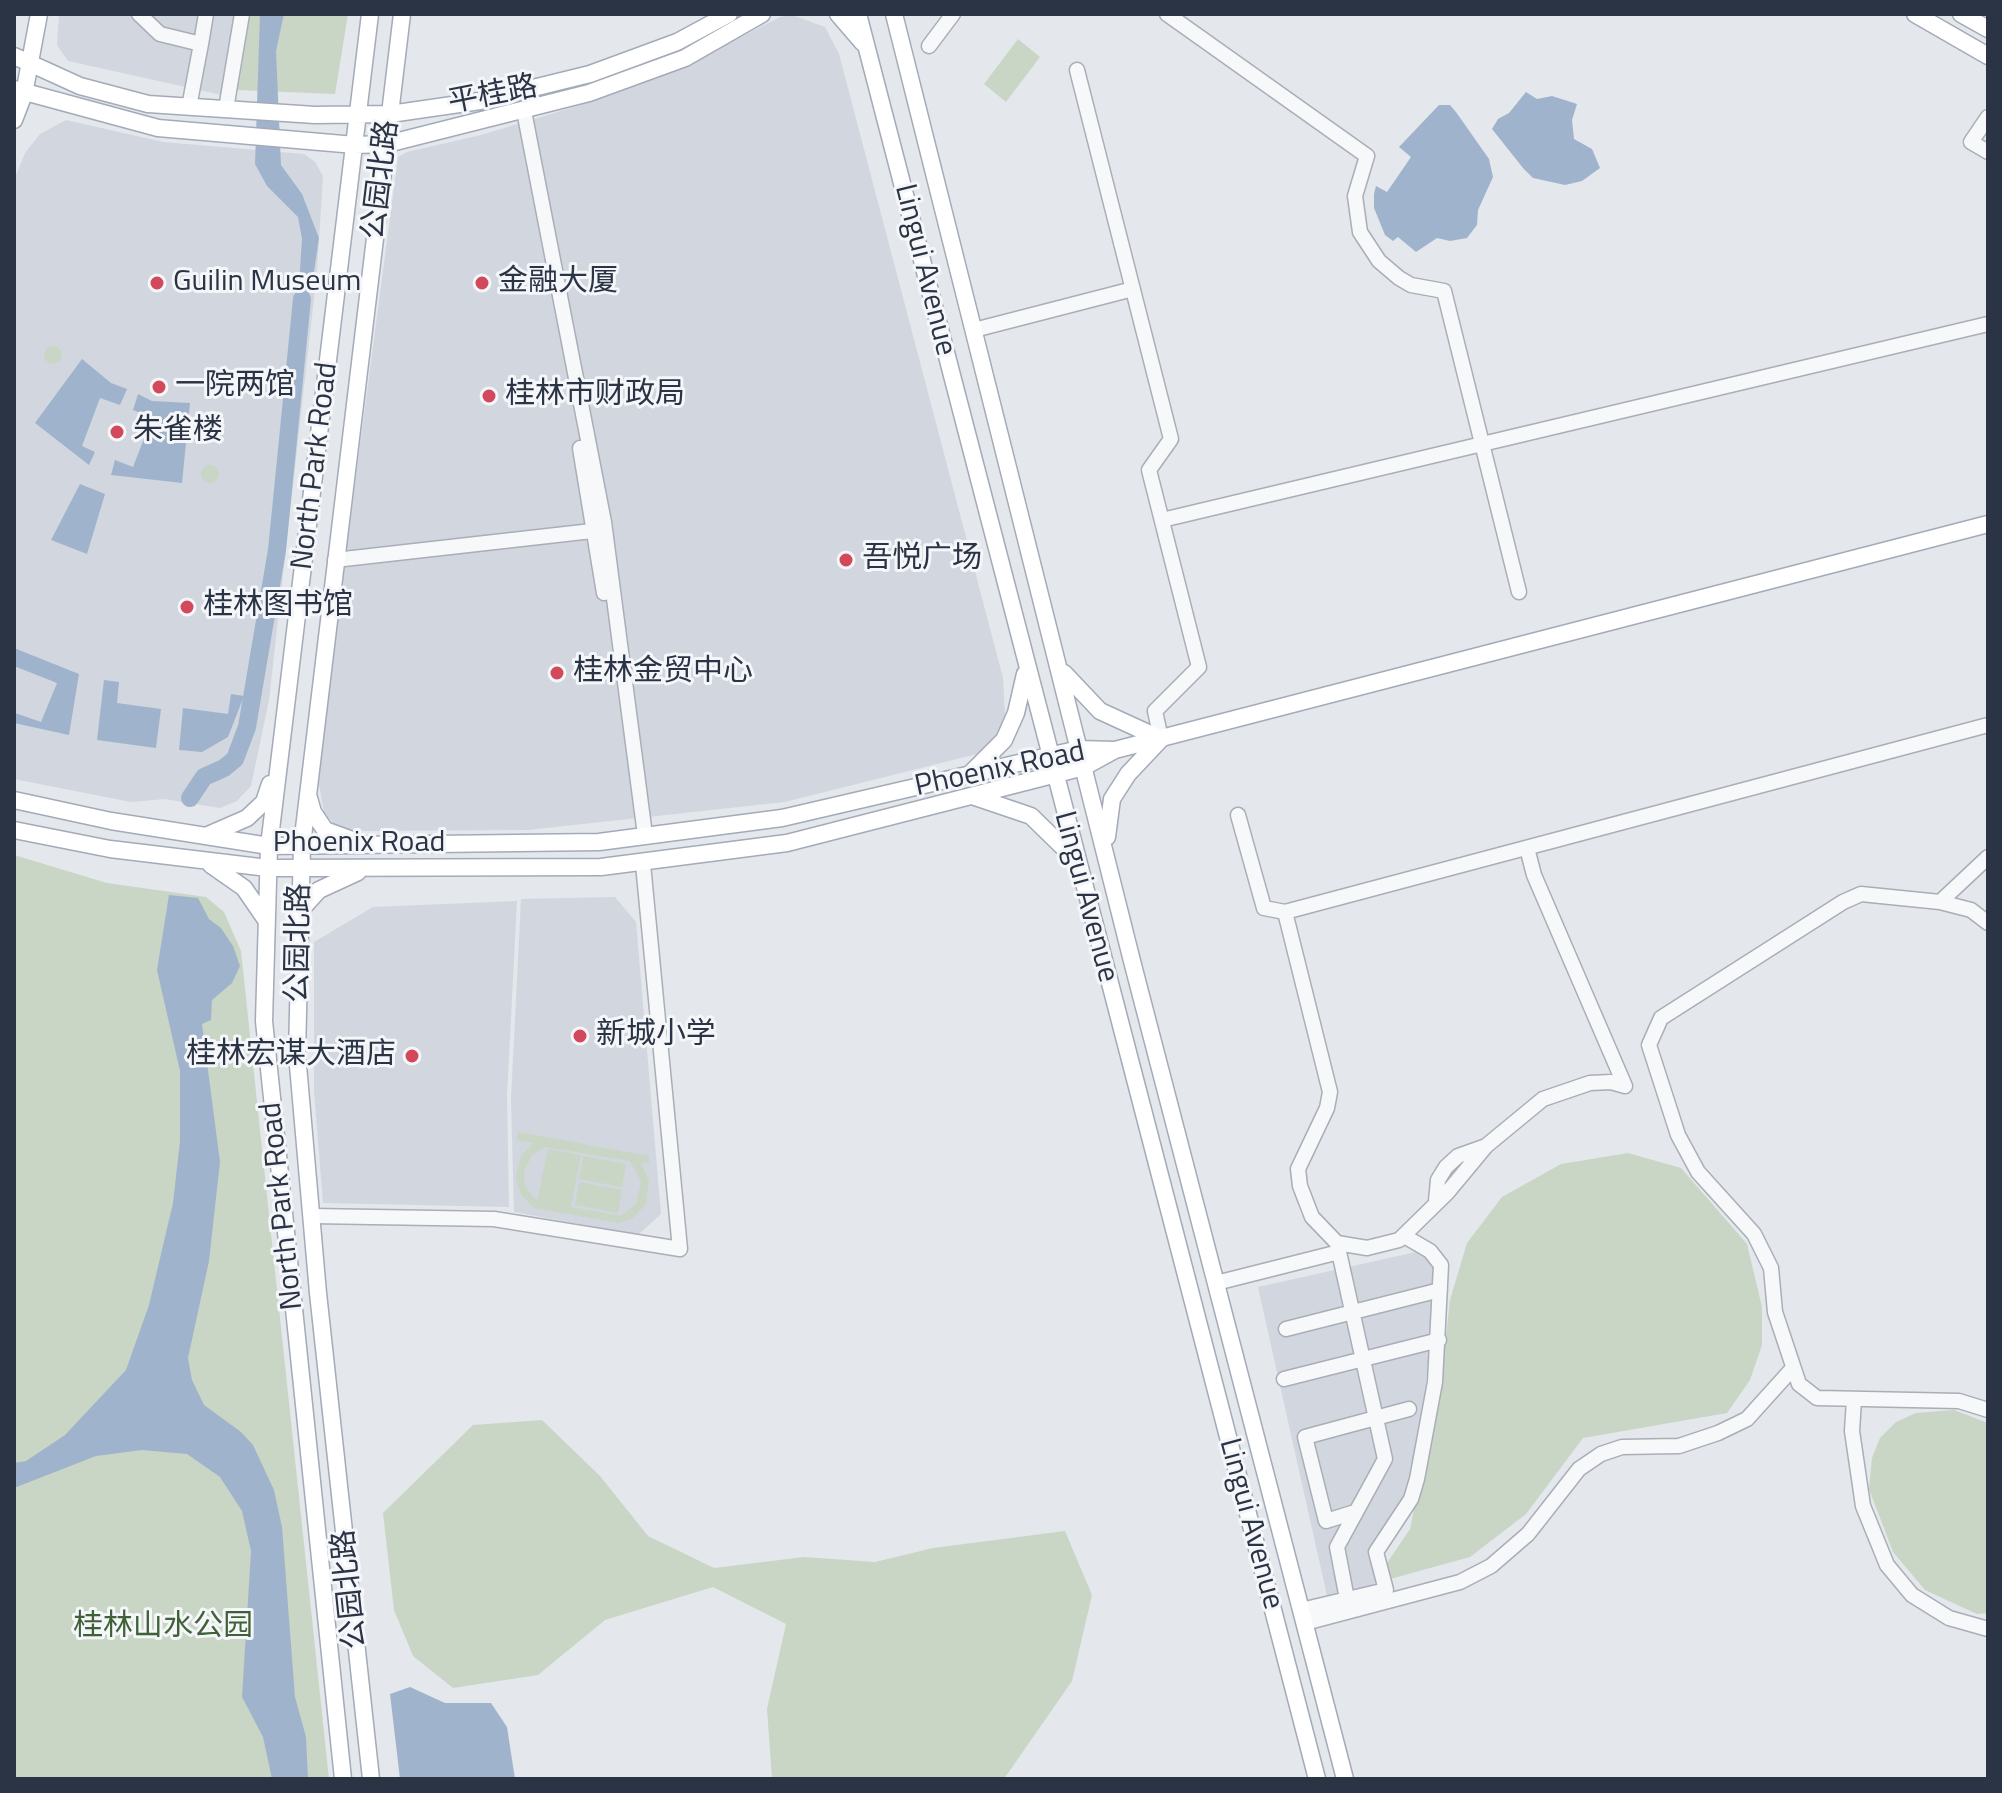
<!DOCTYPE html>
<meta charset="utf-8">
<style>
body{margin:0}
#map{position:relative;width:2002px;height:1793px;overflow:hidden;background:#e4e7ec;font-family:"Titillium Web",sans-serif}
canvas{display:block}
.frame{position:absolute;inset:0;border:16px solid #2b3445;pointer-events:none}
</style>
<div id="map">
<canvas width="2002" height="1793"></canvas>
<div class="frame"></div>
</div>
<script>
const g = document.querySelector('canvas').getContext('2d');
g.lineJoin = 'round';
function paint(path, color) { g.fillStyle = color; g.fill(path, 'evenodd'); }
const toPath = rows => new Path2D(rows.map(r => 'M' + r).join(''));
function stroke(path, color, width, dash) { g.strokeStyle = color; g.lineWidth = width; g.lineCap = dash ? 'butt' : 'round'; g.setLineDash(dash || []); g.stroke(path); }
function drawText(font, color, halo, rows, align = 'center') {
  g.font = font + ' "Titillium Web","Noto Sans SC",sans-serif'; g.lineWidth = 6; g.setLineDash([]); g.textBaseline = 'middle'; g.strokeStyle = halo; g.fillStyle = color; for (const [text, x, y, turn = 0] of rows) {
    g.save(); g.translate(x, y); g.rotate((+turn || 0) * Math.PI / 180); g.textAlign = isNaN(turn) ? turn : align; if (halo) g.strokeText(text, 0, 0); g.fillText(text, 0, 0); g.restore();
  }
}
paint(toPath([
 [59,14,250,14,238,90,231,97,68,61,57,45],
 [792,15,825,27,839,54,1003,678,1005,714,997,739,981,753,785,802,528,830,350,831,335,825,324,813,317,772,398,157,407,152,481,135,584,104,685,66,780,17],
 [66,120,163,142,304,154,315,162,323,176,317,271,269,700,251,786,237,801,220,808,164,799,131,802,14,779,14,180,25,153,40,134],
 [615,897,636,922,661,1214,638,1235,514,1212,511,1099,521,899],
 [517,901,507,1095,509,1207,323,1203,314,1092,314,942,373,907],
 [1425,1250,1437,1269,1417,1476,1378,1542,1384,1596,1330,1609,1258,1287]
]), '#d2d6de');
paint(toPath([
 [250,14,348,14,335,94,238,90],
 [1018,39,1040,57,1006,102,984,84],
 '44 355a9 9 0 1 1 18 0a9 9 0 1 1-18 0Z',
 '201 474a9 9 0 1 1 18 0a9 9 0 1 1-18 0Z',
 [14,855,107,883,206,897,224,912,241,951,329,1779,14,1779],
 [518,1132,649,1156,649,1163,641,1162,649,1181,646,1204,633,1218,618,1223,534,1208,521,1195,516,1177,521,1156,533,1143,516,1140],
 [545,1147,630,1161,641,1181,636,1204,621,1216,571,1207,581,1155,548,1149,537,1201,525,1187,524,1171,532,1155],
 [1628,1153,1681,1168,1747,1244,1762,1307,1762,1345,1750,1380,1727,1413,1583,1438,1526,1514,1470,1557,1390,1579,1387,1563,1410,1529,1442,1371,1450,1300,1467,1243,1502,1197,1561,1164],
 [583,1156,626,1164,622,1187,579,1179],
 [579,1182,622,1190,618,1213,575,1205],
 [1954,1410,1988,1423,1988,1613,1977,1614,1925,1590,1893,1552,1869,1489,1872,1458,1880,1438,1896,1422,1916,1413],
 [542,1420,600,1476,648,1536,714,1568,804,1557,875,1562,933,1548,1065,1531,1092,1595,1072,1681,1004,1779,772,1779,767,1709,786,1624,713,1587,605,1620,538,1675,453,1688,413,1656,394,1610,383,1513,473,1425]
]), '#c9d6c5');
paint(toPath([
 [260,14,284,14,276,51,281,165,302,194,319,238,312,285,302,299,299,285,302,239,298,217,267,186,255,164],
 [1526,92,1537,99,1552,96,1577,104,1572,120,1574,139,1592,149,1600,168,1582,181,1565,185,1533,178,1523,168,1492,129,1498,119,1509,113],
 [1439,105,1450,105,1456,112,1489,159,1493,177,1478,210,1477,225,1467,238,1450,241,1437,238,1416,252,1398,237,1393,241,1385,235,1374,208,1374,194,1376,186,1387,192,1411,157,1399,147],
 [82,359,111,383,127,389,120,405,100,398,82,446,95,452,89,465,35,423],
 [138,394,152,401,190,403,182,483,111,475,115,460,133,467,152,418,133,410],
 [80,484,105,494,87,554,51,540],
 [14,648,79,674,69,735,14,723,15,713,41,722,57,683,14,666],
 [104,680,119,682,117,703,161,709,156,748,97,740],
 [231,694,244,696,228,737,202,752,179,750,183,708,228,714],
 [169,895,198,898,209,919,221,928,233,946,240,966,232,983,212,1000,211,1020,202,1024,220,1162,209,1261,188,1358,192,1380,204,1405,241,1432,253,1445,274,1490,282,1527,295,1697,306,1737,308,1779,272,1779,263,1737,242,1697,251,1551,242,1511,220,1477,187,1454,142,1450,96,1456,14,1488,14,1463,26,1461,65,1435,126,1370,149,1305,173,1203,180,1141,180,1071,157,970],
 [410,1687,445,1703,491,1703,507,1727,515,1779,400,1779,390,1694]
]), '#9fb4cc');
stroke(toPath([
 [190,798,204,777,224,768,235,759,247,727,277,550,302,299]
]), '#9fb4cc', 18);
const minor = toPath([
 [139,14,160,34,201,44,189,107],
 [1167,14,1367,156,1355,196,1360,232,1379,261,1399,278,1411,285,1444,291,1519,592],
 [201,44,206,14],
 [929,46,953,14],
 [1077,70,1171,439,1149,470,1199,667,1155,711,1161,739],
 [226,109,242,14],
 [524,111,604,522,645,835],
 [1988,117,1971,142,1988,152],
 [974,330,1133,289],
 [580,448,604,593],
 [1162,520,1988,324],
 [335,560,601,530],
 [1238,815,1264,908,1285,912,1988,725],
 [1527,848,1534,875,1625,1086],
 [1940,902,1988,857],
 [1285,912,1330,1092,1327,1108,1298,1169,1300,1186,1312,1217,1337,1243,1367,1248,1399,1240,1447,1193,1486,1146,1543,1099,1590,1083,1611,1082,1625,1086],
 [1988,923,1971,910,1940,902,1861,894,1843,902,1661,1018,1649,1045,1678,1135,1698,1172,1754,1234,1771,1268,1775,1312,1799,1384,1817,1398,1959,1401,1988,1410],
 [1436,1201,1438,1180,1446,1167,1458,1156,1486,1146],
 [312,1216,494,1219,680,1249,643,864],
 [1337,1243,1385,1459,1337,1547,1347,1599],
 [1216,1283,1339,1252],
 [1286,1329,1440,1290],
 [1284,1379,1439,1340],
 [1854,1400,1852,1431,1863,1506,1887,1565,1912,1595,1949,1618,1988,1629],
 [1355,1512,1326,1521,1305,1437,1409,1409],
 [1301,1610,1386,1590,1376,1552,1411,1499,1417,1479,1435,1382,1441,1265,1430,1251,1404,1236],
 [1305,1623,1460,1582,1491,1566,1528,1534,1579,1469,1601,1454,1622,1447,1679,1446,1718,1433,1747,1419,1793,1368]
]);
const major = toPath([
 [838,14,863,43],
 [858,14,1317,1779],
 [894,14,1133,965,1345,1779],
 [1915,14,1988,56],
 [1961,14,1988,29],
 [14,56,80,86,148,104,315,115,390,114,480,101,590,74,677,42,729,14],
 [14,89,158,128,355,145,387,144,589,93,685,58,762,14],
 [14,120,24,94,39,14],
 [1064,673,1100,711,1161,739,1128,774,1112,799,1107,837],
 [970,774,1004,740,1016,713,1025,674],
 [972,796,1031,816,1073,857],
 [309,798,313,812,325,830,352,840],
 [14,800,111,821,269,846,599,842,782,818,1079,749,1114,750],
 [14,830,110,849,268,868,601,867,787,843,1084,767,1115,750,1988,524],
 [208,835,247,818,264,802,270,784],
 [211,865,244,888,266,920],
 [300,911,319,890,358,872],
 [343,1779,264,1021,269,846,370,14],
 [371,1779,318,1293,297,1054,302,845,402,14]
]);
stroke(minor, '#a9aeb7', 17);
stroke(major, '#a3abb8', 19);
stroke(minor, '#f7f8fa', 14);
stroke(major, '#fff', 16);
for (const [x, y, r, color] of [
 [157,283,8,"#d1495b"],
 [482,283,8,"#d1495b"],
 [159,387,8,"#d1495b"],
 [489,396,8,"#d1495b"],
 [117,432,8,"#d1495b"],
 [846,560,8,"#d1495b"],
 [187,607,8,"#d1495b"],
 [557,673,8,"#d1495b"],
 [580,1036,8,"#d1495b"],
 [412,1056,8,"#d1495b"]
]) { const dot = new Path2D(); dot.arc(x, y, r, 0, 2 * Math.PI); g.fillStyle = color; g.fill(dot); stroke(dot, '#f4f6f9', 3); }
drawText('30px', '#2b3445', '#f4f6f9', [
 ["平桂路",493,96,-11],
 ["公园北路",382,180,-83],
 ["Lingui Avenue",924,270,76],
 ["North Park Road",316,466,-83],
 ["Phoenix Road",1000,770,-12],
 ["Phoenix Road",359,844],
 ["Lingui Avenue",1085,897,75],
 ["公园北路",300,943,-89],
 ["North Park Road",283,1206,-96],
 ["Lingui Avenue",1250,1524,75],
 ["公园北路",351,1589,-96]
]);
drawText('30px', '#2b3445', '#f4f6f9', [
 ["Guilin Museum",173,283],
 ["金融大厦",498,283],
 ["一院两馆",175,387],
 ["桂林市财政局",505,396],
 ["朱雀楼",133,432],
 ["吾悦广场",862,560],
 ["桂林图书馆",203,607],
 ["桂林金贸中心",573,673],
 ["新城小学",596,1036],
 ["桂林宏谋大酒店",396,1056,"right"]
], 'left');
drawText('30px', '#3f6138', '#f4f6f9', [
 ["桂林山水公园",163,1628]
]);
</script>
